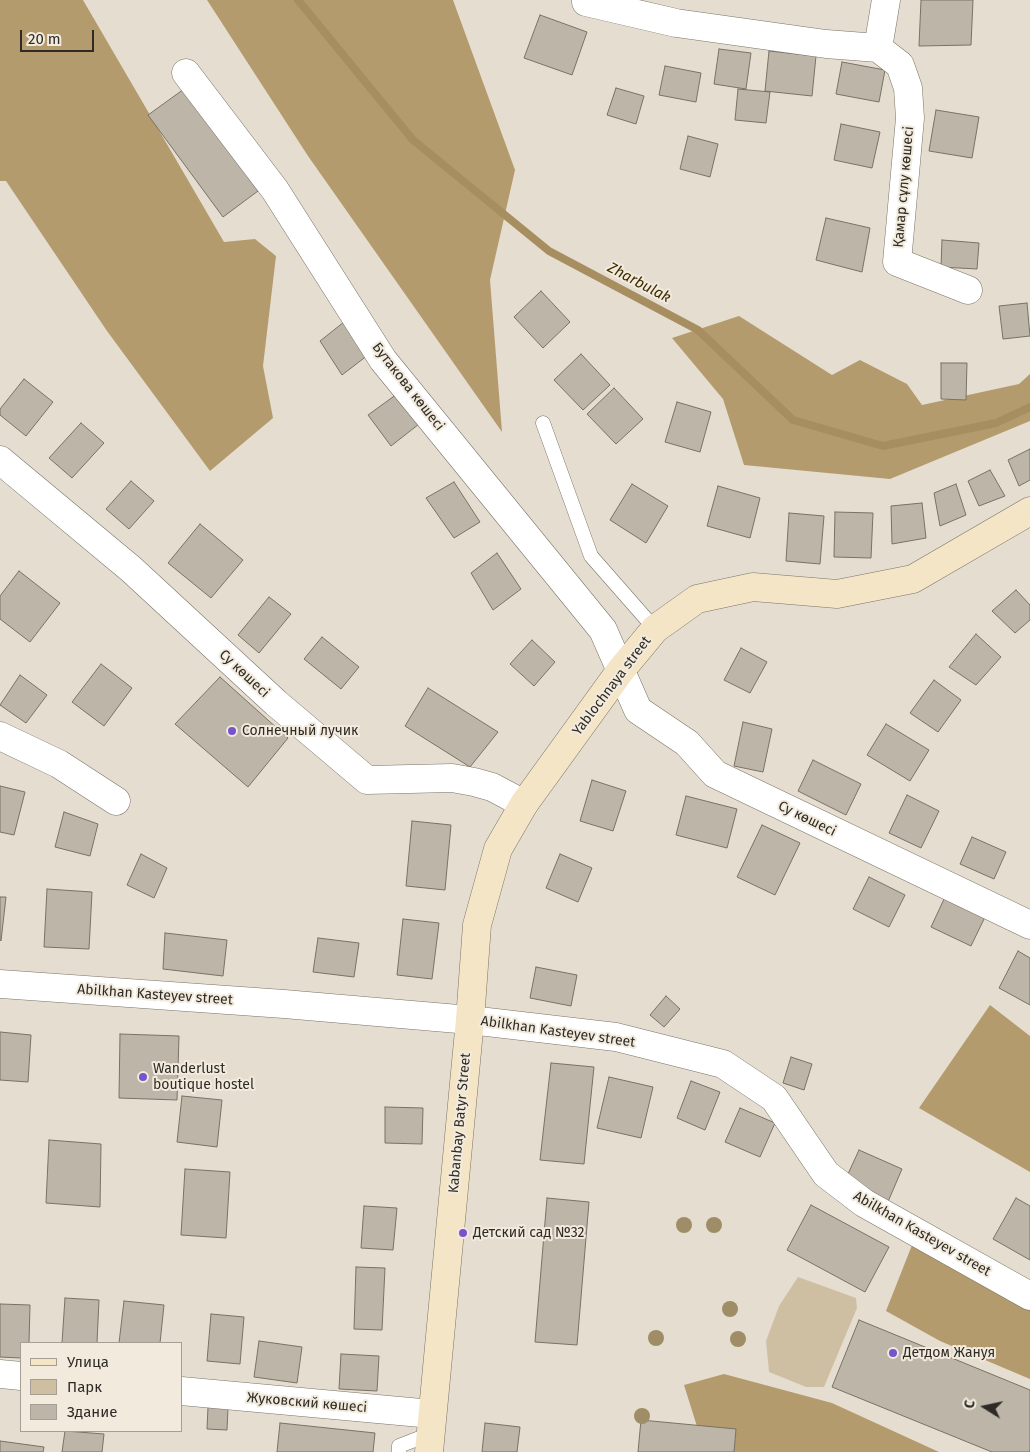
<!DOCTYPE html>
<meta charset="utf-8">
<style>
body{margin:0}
#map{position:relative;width:1030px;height:1452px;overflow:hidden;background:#e5ded0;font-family:"Fira Sans",sans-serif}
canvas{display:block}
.legend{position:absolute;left:20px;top:1342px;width:162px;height:90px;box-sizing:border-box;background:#f2ebdd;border:1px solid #a49e94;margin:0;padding:6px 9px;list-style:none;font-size:15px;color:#2e2b26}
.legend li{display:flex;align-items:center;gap:10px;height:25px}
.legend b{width:25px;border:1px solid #a49e94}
.north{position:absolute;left:960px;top:1382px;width:50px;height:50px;-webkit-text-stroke:4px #f2ebdd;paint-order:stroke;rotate:280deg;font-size:14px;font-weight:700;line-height:20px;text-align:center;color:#2e2b26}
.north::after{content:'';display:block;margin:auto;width:18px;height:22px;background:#2e2b26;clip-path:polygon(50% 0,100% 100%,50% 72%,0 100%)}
.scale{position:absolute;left:20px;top:30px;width:74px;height:22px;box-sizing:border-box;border:2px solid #2e2b26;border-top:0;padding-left:6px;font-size:15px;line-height:18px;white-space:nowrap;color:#2e2b26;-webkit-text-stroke:4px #f2ebdd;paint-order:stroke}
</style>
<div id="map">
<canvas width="1030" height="1452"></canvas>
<ul class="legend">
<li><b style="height:6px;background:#f4e5c7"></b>Улица</li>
<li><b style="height:14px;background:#cfbfa2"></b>Парк</li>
<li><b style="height:14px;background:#bdb5a8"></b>Здание</li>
</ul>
<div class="north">С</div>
<div class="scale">20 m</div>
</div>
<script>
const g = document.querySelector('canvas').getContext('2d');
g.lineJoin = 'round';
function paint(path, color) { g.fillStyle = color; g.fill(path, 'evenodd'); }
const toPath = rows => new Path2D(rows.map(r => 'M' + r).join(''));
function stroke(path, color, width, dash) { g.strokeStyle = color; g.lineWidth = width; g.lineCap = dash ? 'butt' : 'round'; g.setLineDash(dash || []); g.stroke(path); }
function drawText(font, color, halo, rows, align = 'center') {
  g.font = font + ' "Fira Sans",sans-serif'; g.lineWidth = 4; g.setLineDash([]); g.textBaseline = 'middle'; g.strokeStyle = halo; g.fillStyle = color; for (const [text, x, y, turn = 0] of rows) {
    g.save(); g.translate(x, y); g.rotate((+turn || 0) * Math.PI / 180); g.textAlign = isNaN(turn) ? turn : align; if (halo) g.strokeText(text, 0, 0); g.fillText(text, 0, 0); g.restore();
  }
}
paint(toPath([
 [798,1277,856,1298,857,1308,824,1387,806,1387,769,1372,766,1341,779,1306]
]), '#cfbfa2');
paint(toPath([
 [0,0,83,0,224,242,255,239,276,256,263,366,273,418,210,471,107,331,6,181,0,181],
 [207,0,453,0,515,170,490,280,502,432,308,156],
 [739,316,832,375,860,360,907,384,922,405,1019,384,1030,374,1030,421,890,479,744,465,723,399,672,338],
 [990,1005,1030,1036,1030,1172,919,1108],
 [914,1240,1030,1306,1030,1379,940,1341,886,1311],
 [724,1374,832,1403,939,1452,705,1452,684,1385]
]), '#b49b6d');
stroke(toPath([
 [298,0,413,140,549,251,698,330,793,420,883,446,996,423,1030,407]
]), '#a78e60', 8);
const building = toPath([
 [921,0,973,0,971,45,919,46,921,0],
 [540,15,587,32,572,75,524,58,540,15],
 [719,49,751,53,746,89,714,84,719,49],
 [769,51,816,56,812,96,765,91,769,51],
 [842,62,885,70,879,102,836,94,842,62],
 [665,66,701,73,696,102,659,95,665,66],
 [616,88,644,96,636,124,607,115,616,88],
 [184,89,258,191,223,217,148,115,184,89],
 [738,89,770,92,766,123,735,120,738,89],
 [936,110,979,117,972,158,929,151,936,110],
 [841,124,880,132,872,168,834,160,841,124],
 [688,136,718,144,710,177,680,169,688,136],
 [826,218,870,228,862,272,816,260,826,218],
 [942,240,979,243,977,269,941,267,942,240],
 [541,291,570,322,543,348,514,317,541,291],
 [1027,303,1030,336,1003,339,999,306,1027,303],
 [344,322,368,355,342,375,320,341,344,322],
 [581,354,610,385,583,410,554,380,581,354],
 [941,363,967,363,966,400,941,399,941,363],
 [24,379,53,402,26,436,0,415,0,409,24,379],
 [614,388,643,419,616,444,587,414,614,388],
 [397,394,419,424,391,446,368,415,397,394],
 [677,402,711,412,700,452,665,442,677,402],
 [81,423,104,443,72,478,49,458,81,423],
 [1030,449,1030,480,1019,486,1008,460,1030,449],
 [990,470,1005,496,979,506,968,481,990,470],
 [131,481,154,501,129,529,106,509,131,481],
 [454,482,480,522,454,538,426,498,454,482],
 [632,484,668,506,646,543,610,520,632,484],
 [956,484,966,515,940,526,934,493,956,484],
 [718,486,760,498,750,538,707,526,718,486],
 [922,503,926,538,892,544,891,506,922,503],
 [835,512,873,513,871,558,834,557,835,512],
 [789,513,824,516,820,564,786,561,789,513],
 [200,524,243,560,211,598,168,563,200,524],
 [497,553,521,589,493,610,471,573,497,553],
 [19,571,60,603,30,642,0,619,0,596,19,571],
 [1016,590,1030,605,1030,620,1015,633,992,611,1016,590],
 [269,597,291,614,259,653,238,635,269,597],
 [976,634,1001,657,976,685,949,667,976,634],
 [322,637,359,667,341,689,304,659,322,637],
 [532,640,555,662,534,686,510,664,532,640],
 [741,648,767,662,750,693,724,680,741,648],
 [101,664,132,688,104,726,72,702,101,664],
 [20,675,47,695,26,723,0,705,20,675],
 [220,677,288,738,248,787,175,724,220,677],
 [934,680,961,700,938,732,910,713,934,680],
 [428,688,498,732,470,767,405,726,428,688],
 [743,722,772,729,763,772,734,766,743,722],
 [886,724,929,750,910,781,867,755,886,724],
 [813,760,861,784,846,815,798,791,813,760],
 [592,780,626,791,613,831,580,821,592,780],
 [0,786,25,792,14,835,0,832,0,786],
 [907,795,939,811,921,848,889,833,907,795],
 [686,796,737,809,727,848,676,835,686,796],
 [64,812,98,824,90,856,55,847,64,812],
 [412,821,451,825,445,890,406,886,412,821],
 [762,825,800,843,775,895,737,877,762,825],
 [972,837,1006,852,994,879,960,864,972,837],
 [141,854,167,868,154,898,127,885,141,854],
 [560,854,592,868,578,902,546,888,560,854],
 [869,877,905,895,889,927,853,909,869,877],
 [47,889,92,892,89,949,44,947,47,889],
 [0,897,6,897,1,941,0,940,0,897],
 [945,897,985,917,971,946,931,927,945,897],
 [403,919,439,923,432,979,397,975,403,919],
 [165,933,227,940,223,976,163,969,165,933],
 [318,938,359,943,354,977,313,972,318,938],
 [1018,951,1030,958,1030,1005,999,988,1018,951],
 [536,967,577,975,571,1006,530,998,536,967],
 [666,996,680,1009,664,1027,650,1015,666,996],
 [0,1032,31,1035,28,1082,0,1080,0,1032],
 [120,1034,179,1036,177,1100,119,1098,120,1034],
 [791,1057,812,1064,804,1090,783,1083,791,1057],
 [551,1063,594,1067,584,1164,540,1160,551,1063],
 [609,1077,653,1087,641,1138,597,1128,609,1077],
 [691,1081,720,1092,705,1130,677,1118,691,1081],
 [182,1096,222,1100,217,1147,177,1142,182,1096],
 [385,1107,423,1108,422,1144,385,1143,385,1107],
 [740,1108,775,1123,760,1157,725,1142,740,1108],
 [49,1140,101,1144,100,1207,46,1203,49,1140],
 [859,1150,902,1169,887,1204,843,1185,859,1150],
 [185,1169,230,1172,226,1238,181,1235,185,1169],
 [547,1198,589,1202,577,1345,535,1342,547,1198],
 [1016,1198,1030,1206,1030,1260,993,1239,1016,1198],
 [811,1205,889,1247,865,1292,787,1250,811,1205],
 [364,1206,397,1208,393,1250,361,1248,364,1206],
 [356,1267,385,1268,382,1330,354,1329,356,1267],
 [65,1298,99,1300,97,1343,62,1343,65,1298],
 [124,1301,164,1305,160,1343,119,1343,124,1301],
 [0,1304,30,1305,29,1343,21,1343,21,1358,0,1357,0,1304],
 [211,1314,244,1317,240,1364,207,1361,211,1314],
 [859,1320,1030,1390,1030,1452,992,1452,832,1387,859,1320],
 [259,1341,302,1347,297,1383,254,1377,259,1341],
 [341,1354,379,1356,377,1391,339,1389,341,1354],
 [208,1407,228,1408,227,1430,207,1429,208,1407],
 [641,1420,736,1429,734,1452,638,1452,641,1420],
 [280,1423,375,1433,373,1452,277,1452,280,1423],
 [485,1423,520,1427,517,1452,482,1452,485,1423],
 [65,1431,104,1434,102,1452,62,1452,65,1431],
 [0,1441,44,1447,43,1452,0,1452,0,1441]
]);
paint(building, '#bdb5a8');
stroke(building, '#787265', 1);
const lane = toPath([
 [543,423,591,556,655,629],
 [399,1452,399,1446,430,1434]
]);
const street = toPath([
 [586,2,676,23,826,44,878,48,900,65,908,88,910,118,897,262,968,290],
 [878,48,886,0],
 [186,73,275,190,383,360,603,630,638,710,687,743,715,774,1030,925],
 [0,460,131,569,276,703,367,780,452,778,474,782,492,787,524,804],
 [0,736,59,764,116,801],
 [0,984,284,1004,470,1020,616,1037,723,1064,774,1098,826,1174,864,1203,1030,1296],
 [0,1374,21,1376],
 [181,1391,432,1414]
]);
const secondary = toPath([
 [429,1452,470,1020,477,925,498,849,524,804,621,670,655,629,697,599,753,587,837,594,913,579,1030,511]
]);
stroke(lane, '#7a7366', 15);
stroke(street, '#7a7366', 29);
stroke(secondary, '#7a7366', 29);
stroke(lane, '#fff', 14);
stroke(street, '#fff', 28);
stroke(secondary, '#f4e5c7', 28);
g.fillStyle = '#9e8d66';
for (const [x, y] of [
 [684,1225],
 [714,1225],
 [730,1309],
 [656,1338],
 [738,1339],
 [642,1416]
]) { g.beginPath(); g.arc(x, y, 8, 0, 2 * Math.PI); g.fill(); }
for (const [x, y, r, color] of [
 [232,731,5,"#7754ce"],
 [143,1077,5,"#7754ce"],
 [463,1233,5,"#7754ce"],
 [893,1353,5,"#7754ce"]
]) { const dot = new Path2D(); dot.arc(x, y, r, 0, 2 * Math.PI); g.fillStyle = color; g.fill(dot); stroke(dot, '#f2ebdd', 2); }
drawText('14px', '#2e2b26', '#f2ebdd', [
 ["Қамар сұлу көшесі",904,187,-85],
 ["Бутакова көшесі",408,387,52],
 ["Су көшесі",244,674,43],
 ["Yablochnaya street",612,686,-53],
 ["Су көшесі",807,819,26],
 ["Abilkhan Kasteyev street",155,995,4],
 ["Abilkhan Kasteyev street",558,1032,8],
 ["Kabanbay Batyr Street",460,1123,-85],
 ["Abilkhan Kasteyev street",922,1234,30],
 ["Жуковский көшесі",307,1403,5]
]);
drawText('14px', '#2e2b26', '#f2ebdd', [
 ["Солнечный лучик",242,731],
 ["Wanderlust",153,1069],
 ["boutique hostel",153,1085],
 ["Детский сад №32",473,1233],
 ["Детдом Жануя",903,1353]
], 'left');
drawText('italic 15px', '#3d2b02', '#f2ebdd', [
 ["Zharbulak",639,283,28]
]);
</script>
